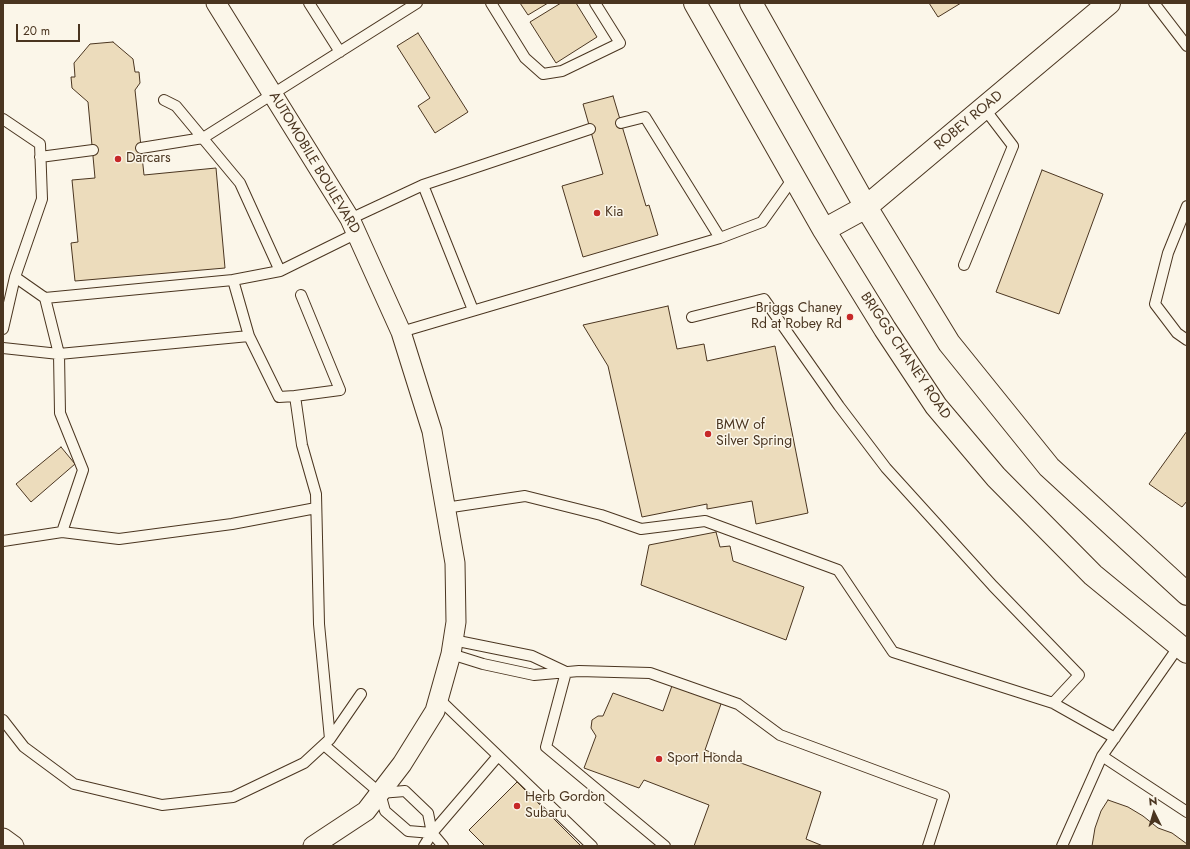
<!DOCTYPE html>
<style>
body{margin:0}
#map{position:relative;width:1190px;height:849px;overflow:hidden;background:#fbf6e9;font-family:Jost,sans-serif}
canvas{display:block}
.frame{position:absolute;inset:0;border:4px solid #4a3520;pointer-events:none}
.north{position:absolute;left:1134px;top:793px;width:40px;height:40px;-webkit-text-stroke:3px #fbf6e9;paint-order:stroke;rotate:355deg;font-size:11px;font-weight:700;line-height:16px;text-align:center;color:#4a3520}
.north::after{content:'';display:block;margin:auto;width:14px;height:18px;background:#4a3520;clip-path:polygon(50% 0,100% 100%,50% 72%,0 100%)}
.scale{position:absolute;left:16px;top:24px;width:64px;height:18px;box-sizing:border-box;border:2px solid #4a3520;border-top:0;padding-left:5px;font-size:12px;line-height:14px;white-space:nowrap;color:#4a3520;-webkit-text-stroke:3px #fbf6e9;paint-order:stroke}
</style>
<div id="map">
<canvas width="1190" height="849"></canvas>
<div class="frame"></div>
<div class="north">N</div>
<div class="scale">20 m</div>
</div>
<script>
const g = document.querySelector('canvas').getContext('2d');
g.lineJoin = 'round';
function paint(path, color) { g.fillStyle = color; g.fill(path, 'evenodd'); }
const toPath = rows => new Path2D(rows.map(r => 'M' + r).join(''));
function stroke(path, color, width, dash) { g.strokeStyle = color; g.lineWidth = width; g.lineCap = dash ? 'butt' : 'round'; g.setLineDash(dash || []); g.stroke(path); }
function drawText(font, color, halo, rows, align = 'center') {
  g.font = font + ' Jost,sans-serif'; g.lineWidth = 3; g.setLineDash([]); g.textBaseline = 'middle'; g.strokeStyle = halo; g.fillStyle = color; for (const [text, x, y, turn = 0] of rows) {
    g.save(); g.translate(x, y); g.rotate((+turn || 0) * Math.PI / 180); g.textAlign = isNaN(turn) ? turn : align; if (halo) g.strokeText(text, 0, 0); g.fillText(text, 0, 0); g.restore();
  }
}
const building = toPath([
 [520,3,548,3,528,15,520,3],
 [561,3,576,3,597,37,556,63,530,22,561,3],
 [929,3,961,3,938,17,929,3],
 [418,33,468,112,435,133,418,106,430,98,397,46,418,33],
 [113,42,133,59,135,72,139,72,140,83,135,90,144,175,216,168,225,268,75,281,71,243,78,242,72,180,95,178,88,102,72,88,71,77,75,77,74,63,90,44,113,42],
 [613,96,646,206,649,205,658,235,583,257,562,186,603,174,583,104,613,96],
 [1042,170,1103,194,1059,314,996,292,1042,170],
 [668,306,677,349,704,344,707,361,775,346,808,513,756,524,752,501,707,509,707,504,642,517,608,366,583,325,668,306],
 [1187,431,1187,501,1182,507,1149,484,1187,431],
 [61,447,75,464,31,502,16,484,61,447],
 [716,532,720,547,730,546,733,561,804,587,786,640,641,585,649,545,716,532],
 [673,683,722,701,705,750,821,792,806,839,823,846,694,846,709,805,644,780,639,788,584,768,596,736,591,728,592,720,598,716,603,716,613,693,663,711,673,683],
 [517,782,581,846,485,846,469,830,517,782],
 [1108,800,1128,807,1143,816,1158,828,1172,833,1187,844,1187,846,1092,846,1095,828,1101,811,1108,800]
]);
paint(building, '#ecdcbc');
stroke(building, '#4a3520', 1);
const lane = toPath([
 [309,3,340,52],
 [491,3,525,58,543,74,562,71,620,43,595,3],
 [1154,3,1187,46],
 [164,100,176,106,240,183,280,271],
 [3,119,40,144,42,199,15,277,3,329],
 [621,123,645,117,720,238,762,222,794,177],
 [141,148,203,138,417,3],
 [40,157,93,150],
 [423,185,473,310],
 [1187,206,1168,253,1155,304,1177,333,1187,340],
 [350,219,423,185,590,129],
 [964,265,1013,146,984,108],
 [15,277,45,298],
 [233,280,280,271,357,233],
 [301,295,340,390,295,396,302,445,316,494,319,624,330,739],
 [692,317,764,299,839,406,886,468,993,586,1079,675,1053,703],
 [401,332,720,238],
 [3,348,59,354,249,336],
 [445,508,525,496,601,515,641,529,705,521,838,570,893,652,1053,703,1115,738],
 [62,532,83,470,60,413,59,354,45,298,233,280,249,336,279,397,295,396],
 [3,541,62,532,119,539,232,524,316,508],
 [453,640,532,656,566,672],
 [1179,646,1102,756,1187,812],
 [451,654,483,664,534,675,579,671,650,673,738,704,780,735,944,796,928,846],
 [566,672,546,747,665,846],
 [438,698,592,846],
 [3,720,24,747,74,784,162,805,233,797,304,763,330,739,361,694],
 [324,745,380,793,385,811,408,831,432,833],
 [380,793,405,791,428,813,432,833,443,846],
 [424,846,432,833,498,756],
 [1062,846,1102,756]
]);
const street = toPath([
 [216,3,350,219,401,332,432,431,455,563,456,622,451,654,435,711,402,764,366,811,313,846],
 [3,838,14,846]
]);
const secondary = toPath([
 [695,3,824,230,885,329,936,406,996,477,1093,575,1187,652],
 [751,3,866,207,949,343,1049,467,1187,594],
 [824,230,866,207,1109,3]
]);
stroke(lane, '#4a3520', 12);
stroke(street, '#4a3520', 21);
stroke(secondary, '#4a3520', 24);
stroke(lane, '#fbf6e9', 10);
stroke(street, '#fbf6e9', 19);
stroke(secondary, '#fbf6e9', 22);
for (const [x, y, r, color] of [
 [118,159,4,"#c62828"],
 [597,213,4,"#c62828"],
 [850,317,4,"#c62828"],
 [708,434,4,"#c62828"],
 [659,759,4,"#c62828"],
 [517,806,4,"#c62828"]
]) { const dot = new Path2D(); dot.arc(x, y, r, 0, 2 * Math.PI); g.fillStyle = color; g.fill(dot); stroke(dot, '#fbf6e9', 1.5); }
drawText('14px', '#4a3520', '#fbf6e9', [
 ["ROBEY ROAD",969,121,-40],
 ["AUTOMOBILE BOULEVARD",314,163,59],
 ["BRIGGS CHANEY ROAD",905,356,56]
]);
drawText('14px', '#4a3520', '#fbf6e9', [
 ["Darcars",126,159],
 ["Kia",605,213],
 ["Briggs Chaney",842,309,"right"],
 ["Rd at Robey Rd",842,325,"right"],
 ["BMW of",716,426],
 ["Silver Spring",716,442],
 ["Sport Honda",667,759],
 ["Herb Gordon",525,798],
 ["Subaru",525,814]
], 'left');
</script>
